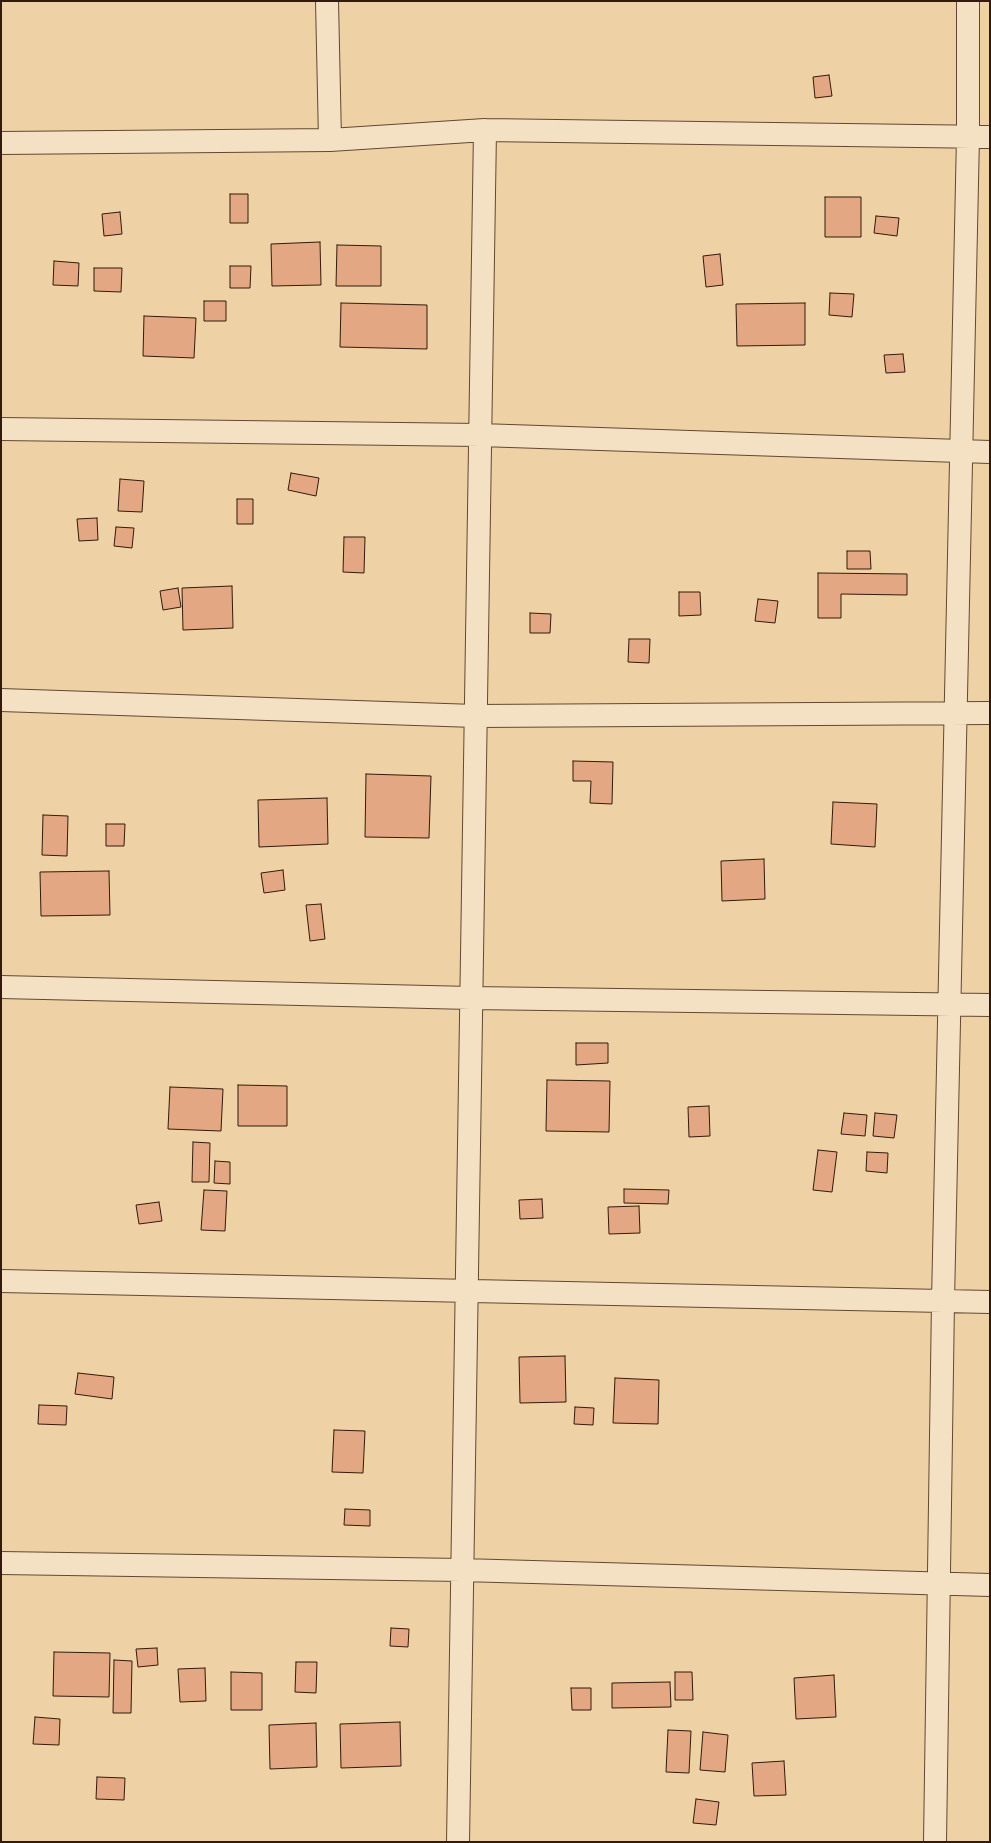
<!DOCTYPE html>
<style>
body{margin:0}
#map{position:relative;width:991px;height:1843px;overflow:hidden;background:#eed1a5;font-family:"EB Garamond",serif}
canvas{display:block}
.frame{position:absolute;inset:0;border:2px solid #331a0b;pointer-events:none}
</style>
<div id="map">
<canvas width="991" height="1843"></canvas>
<div class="frame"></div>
</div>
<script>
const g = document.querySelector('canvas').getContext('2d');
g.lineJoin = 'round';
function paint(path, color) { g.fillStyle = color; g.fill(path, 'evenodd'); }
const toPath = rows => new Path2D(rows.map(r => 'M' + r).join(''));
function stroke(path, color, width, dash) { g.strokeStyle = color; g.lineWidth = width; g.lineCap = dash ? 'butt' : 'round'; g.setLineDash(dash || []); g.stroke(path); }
const building = toPath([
 [829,75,832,96,815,98,813,77,829,75],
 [230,194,248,194,248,223,230,223,230,194],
 [825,197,861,197,861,237,825,237,825,197],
 [120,212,122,234,104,236,102,214,120,212],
 [876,216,899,218,897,236,874,233,876,216],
 [320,242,321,285,272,286,271,244,320,242],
 [337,245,381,246,381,286,336,286,337,245],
 [720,254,723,285,706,287,703,256,720,254],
 [54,261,79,263,78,286,53,285,54,261],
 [230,266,251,266,250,288,230,288,230,266],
 [94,268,122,268,121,292,94,291,94,268],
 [830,293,854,294,852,317,829,315,830,293],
 [204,301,226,301,226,321,204,321,204,301],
 [341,303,427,305,427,349,340,347,341,303],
 [805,303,805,345,737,346,736,304,805,303],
 [144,316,196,318,194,358,143,356,144,316],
 [903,354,905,372,886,373,884,355,903,354],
 [291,473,319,478,316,496,288,490,291,473],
 [120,479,144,481,142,512,118,511,120,479],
 [237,499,253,499,253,524,237,524,237,499],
 [97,518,98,540,79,541,77,519,97,518],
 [116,527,134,528,132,548,114,546,116,527],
 [344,537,365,537,364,573,343,572,344,537],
 [847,551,870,551,871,569,847,569,847,551],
 [818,573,907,574,907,595,841,594,841,618,818,618,818,573],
 [232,586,233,628,183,630,182,588,232,586],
 [178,588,181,607,163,610,160,591,178,588],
 [679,592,700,592,701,615,679,616,679,592],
 [758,599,778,601,775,623,755,621,758,599],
 [530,613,551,614,550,633,530,633,530,613],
 [629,639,650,639,649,663,628,662,629,639],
 [573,761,613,762,612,804,590,803,591,781,573,781,573,761],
 [366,774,431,776,429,838,365,837,366,774],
 [327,798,328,844,259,847,258,800,327,798],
 [833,802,877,804,875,847,831,844,833,802],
 [43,815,68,816,67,856,42,855,43,815],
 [106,824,125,824,124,846,106,846,106,824],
 [764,859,765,899,722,901,721,861,764,859],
 [283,870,285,890,264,893,261,873,283,870],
 [109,871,110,915,41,916,40,872,109,871],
 [321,904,325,939,310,941,306,905,321,904],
 [576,1043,608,1043,608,1063,576,1065,576,1043],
 [547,1080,610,1081,609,1132,546,1131,547,1080],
 [238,1085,287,1086,287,1126,238,1126,238,1085],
 [170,1087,223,1089,221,1131,168,1129,170,1087],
 [709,1106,710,1136,689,1137,688,1107,709,1106],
 [844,1113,867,1115,865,1136,841,1134,844,1113],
 [875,1113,897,1115,894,1138,873,1136,875,1113],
 [193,1142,210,1143,209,1182,192,1182,193,1142],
 [818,1150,837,1152,832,1192,813,1190,818,1150],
 [867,1152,888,1153,887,1173,866,1171,867,1152],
 [215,1161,230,1162,230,1184,214,1183,215,1161],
 [624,1189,669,1190,668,1204,624,1203,624,1189],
 [204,1190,227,1191,225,1231,201,1230,204,1190],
 [542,1199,543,1218,520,1219,519,1200,542,1199],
 [159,1202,162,1221,139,1224,136,1205,159,1202],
 [639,1206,640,1233,609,1234,608,1207,639,1206],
 [565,1356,566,1402,520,1403,519,1357,565,1356],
 [78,1373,114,1377,112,1399,75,1394,78,1373],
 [615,1378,659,1380,658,1424,613,1423,615,1378],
 [39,1405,67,1406,66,1425,38,1424,39,1405],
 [575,1407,594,1408,593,1425,574,1424,575,1407],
 [334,1430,365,1431,363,1473,332,1472,334,1430],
 [345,1509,370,1510,370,1526,344,1525,345,1509],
 [391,1628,409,1629,408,1647,390,1646,391,1628],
 [157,1648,158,1665,138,1667,136,1649,157,1648],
 [54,1652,110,1653,109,1697,53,1696,54,1652],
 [114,1660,132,1661,131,1713,113,1713,114,1660],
 [296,1662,317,1662,316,1693,295,1692,296,1662],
 [205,1668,206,1701,180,1702,178,1669,205,1668],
 [231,1672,262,1673,262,1710,231,1710,231,1672],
 [675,1672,692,1672,693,1700,675,1700,675,1672],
 [834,1675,836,1717,796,1719,794,1678,834,1675],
 [670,1682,671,1707,612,1708,612,1683,670,1682],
 [571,1688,591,1688,591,1710,572,1710,571,1688],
 [35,1717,60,1719,59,1745,33,1744,35,1717],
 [400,1722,401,1766,341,1768,340,1724,400,1722],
 [316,1723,317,1767,270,1769,269,1725,316,1723],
 [668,1730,691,1731,689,1773,666,1772,668,1730],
 [703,1732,728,1735,725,1772,700,1770,703,1732],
 [784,1761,786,1795,754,1796,752,1763,784,1761],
 [97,1777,125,1778,124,1800,96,1799,97,1777],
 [696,1799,719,1802,716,1825,693,1823,696,1799]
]);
paint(building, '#e3a783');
stroke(building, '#331a0b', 1);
const minor = toPath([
 [327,1,330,140],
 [1,143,330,140,485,130,990,137],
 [1,429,480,435,990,452],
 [1,700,475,716,990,713],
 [1,987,471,998,990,1005],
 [1,1281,990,1302],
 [1,1563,462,1570,990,1585],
 [458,1842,485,130],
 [935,1842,943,1301,968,136,968,1]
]);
stroke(minor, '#624832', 24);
stroke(minor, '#f4e1c4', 22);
</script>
